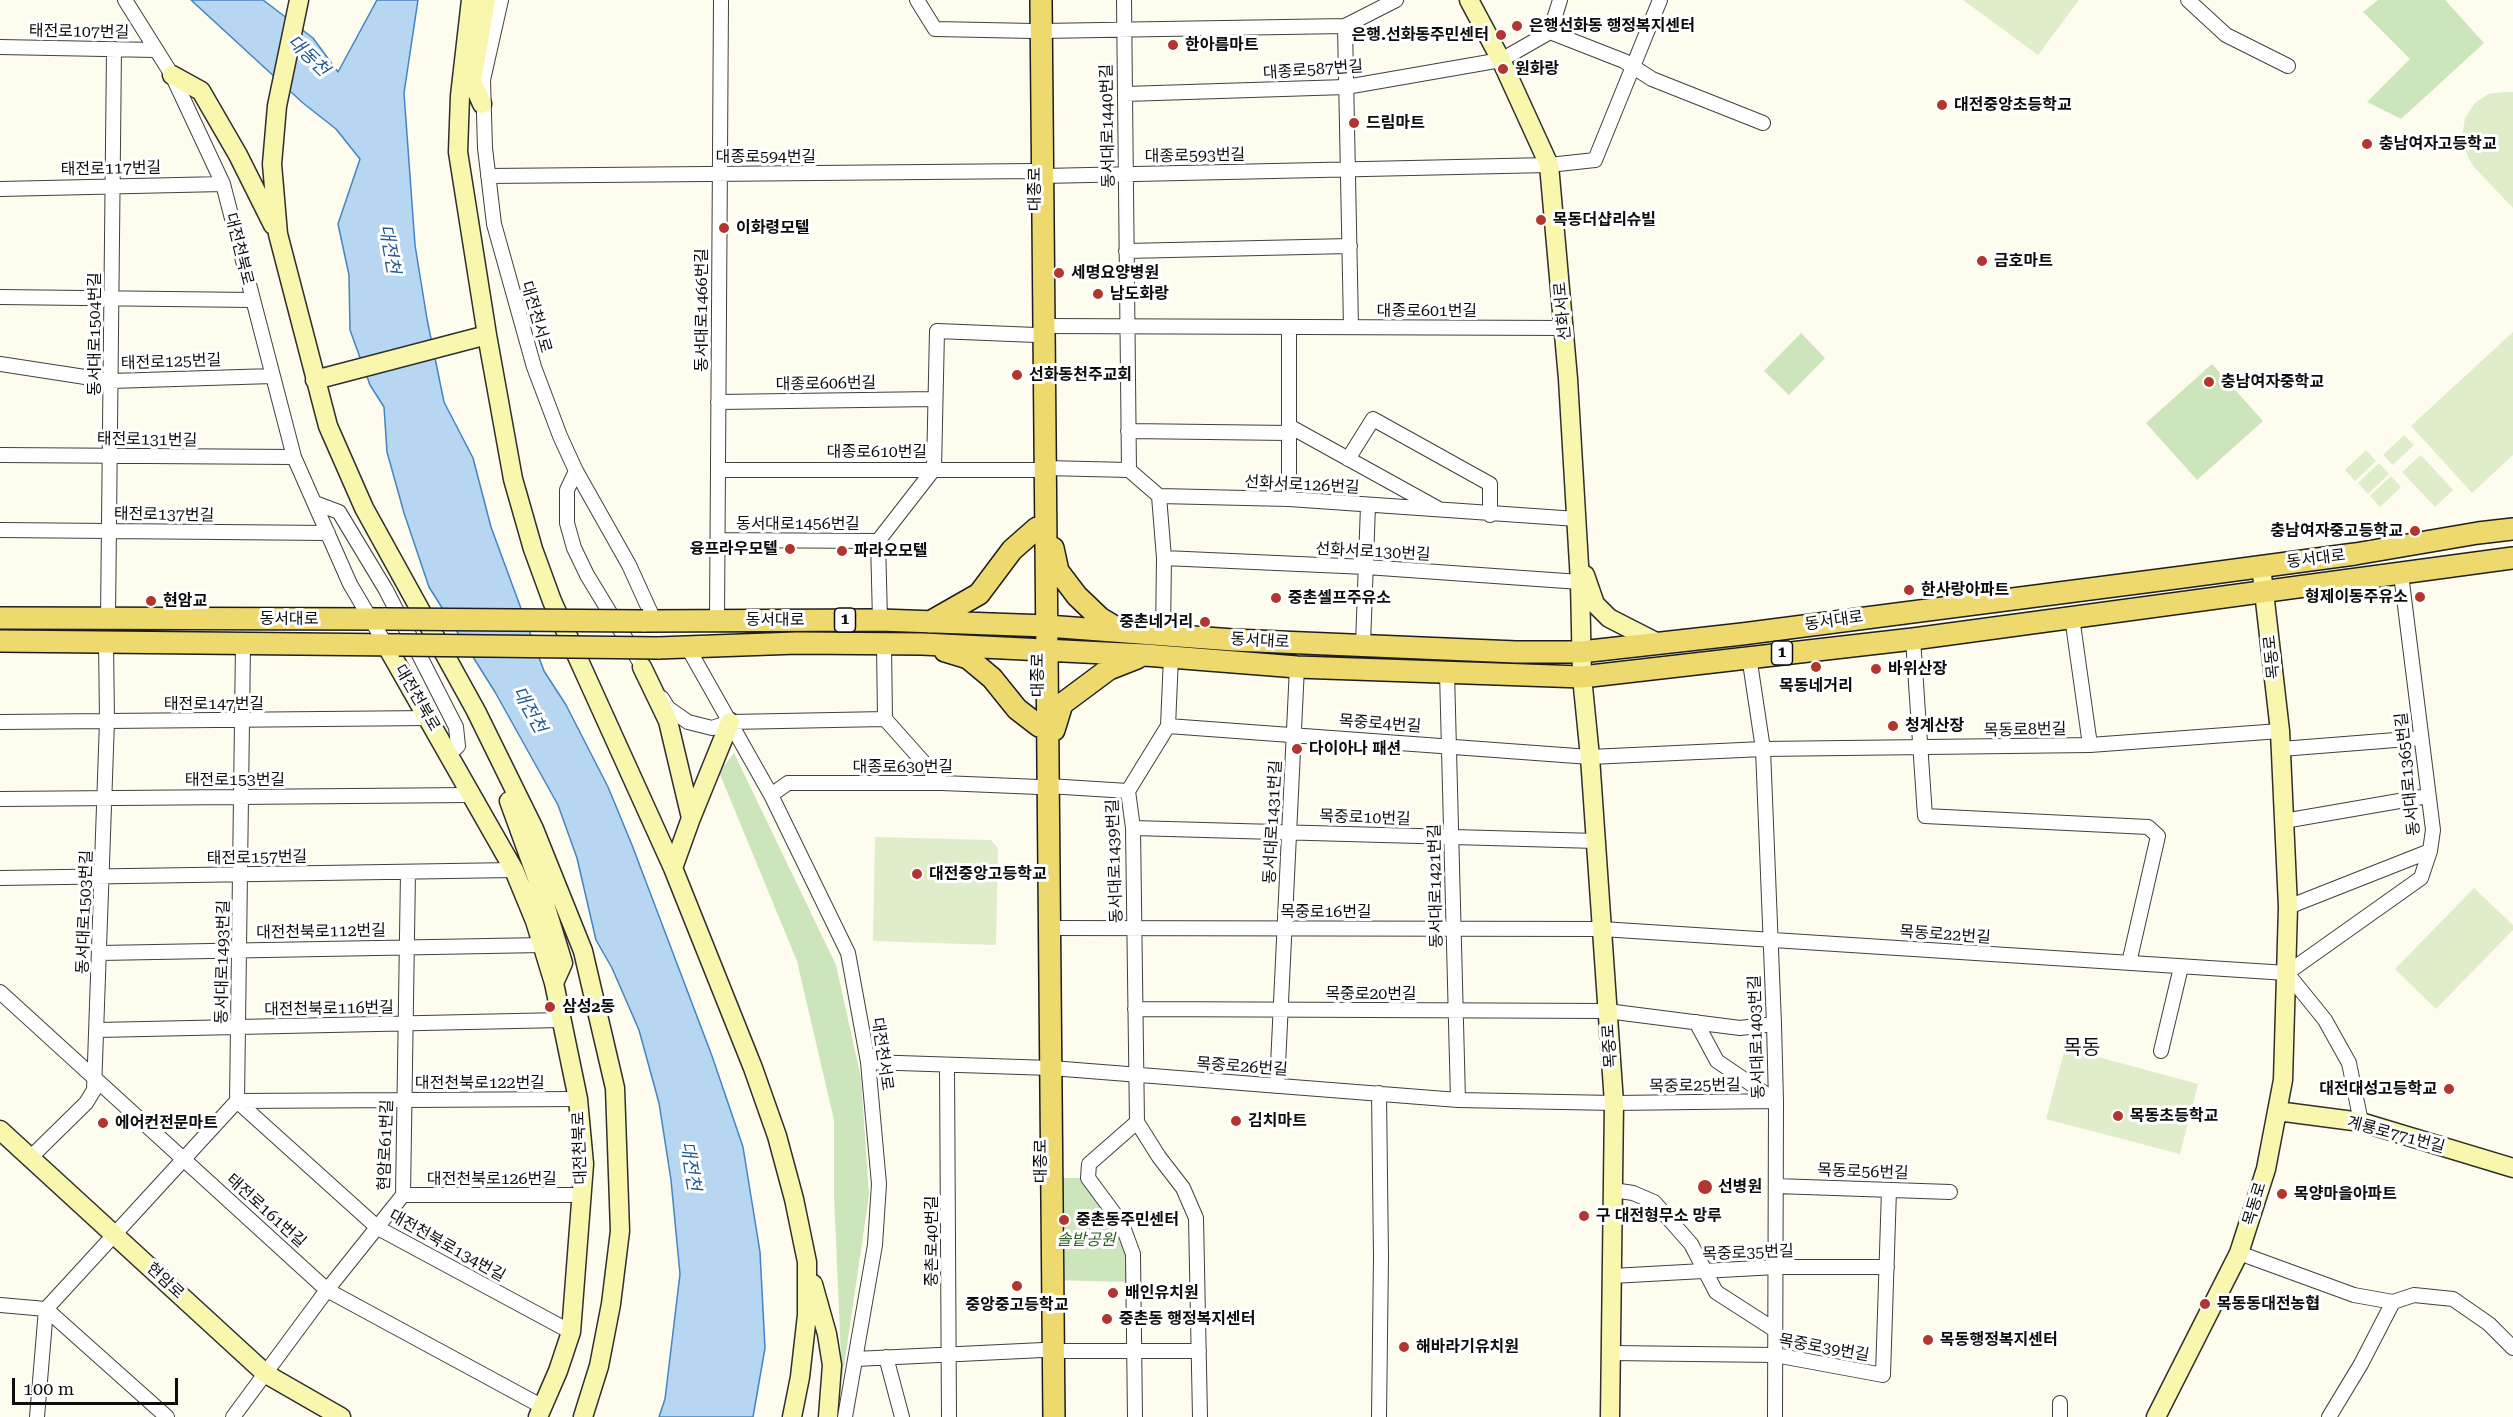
<!DOCTYPE html>
<meta charset="utf-8">
<style>
body{margin:0}
#map{position:relative;width:2513px;height:1417px;overflow:hidden;background:#fefcee;font-family:"Roboto Serif",serif}
canvas{display:block}
.scale{position:absolute;left:12px;top:1378px;width:166px;height:27px;box-sizing:border-box;border:3px solid #0d0d0d;border-top:0;padding-left:8px;font-size:18px;line-height:21px;white-space:nowrap;color:#0d0d0d;-webkit-text-stroke:4px #fff;paint-order:stroke}
</style>
<div id="map">
<canvas width="2513" height="1417"></canvas>
<div class="scale">100 m</div>
</div>
<script>
const g = document.querySelector('canvas').getContext('2d');
g.lineJoin = 'round';
function paint(path, color) { g.fillStyle = color; g.fill(path, 'evenodd'); }
const toPath = rows => new Path2D(rows.map(r => 'M' + r).join(''));
function stroke(path, color, width, dash) { g.strokeStyle = color; g.lineWidth = width; g.lineCap = dash ? 'butt' : 'round'; g.setLineDash(dash || []); g.stroke(path); }
function drawText(font, color, halo, rows, align = 'center') {
  g.font = font + ' "Roboto Serif","Noto Sans KR",serif'; g.lineWidth = 6; g.setLineDash([]); g.textBaseline = 'middle'; g.strokeStyle = halo; g.fillStyle = color; for (const [text, x, y, turn = 0] of rows) {
    g.save(); g.translate(x, y); g.rotate((+turn || 0) * Math.PI / 180); g.textAlign = isNaN(turn) ? turn : align; if (halo) g.strokeText(text, 0, 0); g.fillText(text, 0, 0); g.restore();
  }
}
paint(toPath([
 [2378,0,2445,0,2484,43,2401,119,2367,102,2410,59,2363,12],
 [1801,333,1825,358,1789,395,1764,371],
 [2212,364,2263,421,2197,480,2146,423],
 [734,753,836,965,861,1078,869,1195,842,1380,834,1195,834,1120,797,961,719,772],
 [1046,1178,1088,1178,1122,1224,1133,1282,1047,1280]
]), '#cde5ba');
paint(toPath([
 [1963,0,2079,0,2038,55],
 [2503,92,2513,92,2513,208,2473,166,2467,155,2462,137,2465,118,2475,103,2488,94],
 [2513,332,2513,455,2472,493,2411,426],
 [2404,435,2414,445,2393,465,2383,455],
 [2366,450,2376,461,2355,481,2345,470],
 [2421,455,2453,490,2435,507,2402,472],
 [2379,463,2389,474,2368,494,2358,483],
 [2391,476,2401,487,2380,507,2370,496],
 [875,837,991,840,998,848,996,945,873,941],
 [2474,888,2513,925,2513,930,2436,1009,2395,969],
 [2065,1048,2198,1084,2180,1154,2046,1119]
]), '#dfedcb');
const water = toPath([
 [191,0,263,0,313,38,338,72,377,0,418,0,404,93,415,245,427,319,444,402,473,458,491,527,544,671,566,705,608,787,632,845,712,1056,743,1147,760,1252,765,1348,753,1417,659,1417,665,1399,680,1274,671,1180,659,1103,639,1030,612,968,596,940,577,858,558,805,495,692,429,587,404,513,387,452,384,407,370,385,350,330,349,275,338,224,360,159,336,129,303,103,191,0]
]);
paint(water, '#b7d6f1');
stroke(water, '#4385c2', 1.5);
const street = toPath([
 [125,0,172,75,223,184,294,457,350,584,386,645],
 [501,0,483,80,485,148,494,224,534,367,560,436,576,471,629,565,654,620],
 [917,0,935,29,1034,31],
 [1124,0,1129,470,1159,496,1164,558,1163,635],
 [2188,0,2226,35,2288,66],
 [1345,26,1351,327],
 [1041,31,1345,26,1396,0],
 [1550,32,1624,61,1652,79,1763,123],
 [1550,32,1560,0],
 [0,47,156,50],
 [1125,94,1346,87,1501,60,1550,32],
 [488,176,1035,171,1043,176,1549,165,1595,160,1660,0],
 [0,189,223,184],
 [1126,251,1350,246],
 [0,297,252,300],
 [1044,326,1564,328],
 [0,364,111,381,273,376],
 [718,402,935,399],
 [1289,426,1439,509],
 [1128,431,1289,433],
 [0,455,294,457],
 [1348,459,1373,419,1490,484,1490,515],
 [1045,468,1129,470],
 [718,470,1037,470],
 [576,471,567,490,567,523,574,548,587,575,647,674],
 [1159,496,1289,499,1577,519],
 [1289,499,1289,327],
 [315,503,339,512,386,590,456,727,458,746,449,754],
 [0,530,328,533],
 [718,540,878,541],
 [1164,558,1366,567,1580,582],
 [2072,617,2090,745],
 [108,618,114,49],
 [717,620,721,0],
 [880,620,878,541,934,469,937,331,1036,335],
 [1913,639,1925,816,2148,827,2158,836,2129,963],
 [884,645,885,719,942,783],
 [1363,645,1368,505],
 [688,648,771,795,848,953,868,1062,879,1184,875,1245,845,1417],
 [1749,656,1763,749,1774,1024,1776,1101,1775,1417],
 [1171,657,1168,726,1128,791,1133,828,1137,1122,1159,1157,1183,1188,1196,1218,1200,1417],
 [1447,672,1458,1100],
 [662,698,668,708,688,722,712,728,730,722,885,719],
 [0,722,429,718],
 [1168,726,1590,757,1763,749,2090,745,2280,731],
 [2281,749,2421,738],
 [1048,786,1128,791],
 [771,795,788,783,942,783,1039,787],
 [0,799,470,795],
 [2284,821,2428,796],
 [1133,828,1596,841],
 [0,878,514,870],
 [2288,907,2430,851],
 [1049,928,1602,929,2287,973],
 [100,953,543,945],
 [2287,973,2421,878,2430,851,2433,830,2401,574],
 [2287,973,2325,1020,2349,1063,2361,1122],
 [0,992,327,1290,543,1407],
 [1135,1009,1607,1011,1740,1028,1774,1024],
 [1696,1022,1717,1061,1776,1101],
 [98,1030,562,1020],
 [2161,1051,2181,967],
 [868,1062,1051,1068,1458,1100,1614,1103,1776,1101],
 [947,1065,949,1417],
 [1277,1086,1297,667],
 [1379,1093,1381,1257,1379,1417],
 [237,1101,378,1228,571,1332],
 [237,1101,578,1099],
 [31,1157,86,1103,94,1090,107,721,106,642],
 [1776,1186,1950,1192],
 [1613,1190,1633,1193,1654,1202,1691,1244,1716,1292,1775,1330],
 [403,1195,581,1195],
 [2239,1253,2354,1295,2393,1302,2414,1295,2453,1299,2489,1324,2513,1348],
 [1612,1276,1776,1267,1887,1267],
 [0,1305,46,1309,167,1417],
 [1053,1351,1199,1351],
 [1611,1353,1775,1355,1883,1375,1889,1190],
 [886,1357,902,1417],
 [855,1359,1043,1350],
 [37,1417,46,1309,237,1101,243,644],
 [233,1417,327,1290,403,1195,408,872],
 [1135,1417,1133,1254,1122,1224,1088,1178,1089,1164,1137,1122],
 [2060,1417,2060,1403],
 [2329,1417,2361,1364,2393,1302]
]);
const secondary = toPath([
 [299,0,277,106,272,164,278,234,328,426,364,508,476,711,534,829,583,951,615,1088,620,1231,611,1304,599,1366,583,1417],
 [471,0,460,96,458,152,487,335,513,479,533,549,552,601,673,868,753,1068,777,1136,794,1199,807,1262,807,1315,800,1377,792,1417],
 [1469,0,1501,60,1549,165,1568,379,1580,582,1582,677,1590,757,1614,1103,1610,1417],
 [172,75,201,91,238,155,273,225],
 [482,104,472,81,486,0],
 [315,380,487,335],
 [1585,575,1595,604,1609,618,1658,643],
 [386,645,514,870,535,921,554,983,578,1099,584,1164,571,1332,558,1371,538,1417],
 [642,667,668,721,691,818,673,868],
 [509,801,538,881,563,963,554,983],
 [691,818,730,722],
 [2277,1111,2361,1122,2513,1168],
 [0,1130,266,1374,341,1417],
 [813,1284,827,1334,832,1365,828,1417],
 [2156,1417,2239,1253,2266,1169,2283,1080,2288,907,2280,731,2261,566]
]);
const primary = toPath([
 [1041,0,1054,1417],
 [1053,548,1058,571,1077,596,1100,618,1120,630],
 [0,618,386,619],
 [643,621,880,620,1047,626,1233,640,1516,652,1581,652,1742,634,2183,577,2355,554,2478,533,2513,529],
 [930,622,979,594,1012,550,1037,528],
 [0,641,399,645],
 [658,648,797,643,922,644,1145,655,1297,667,1582,677,1913,639,2513,558],
 [945,651,968,658,992,678,1017,709,1039,726],
 [1054,730,1062,704,1109,669,1137,658]
]);
stroke(street, '#404040', 16);
stroke(secondary, '#2f2f2f', 21);
stroke(primary, '#1e1e1e', 24);
stroke(street, '#fff', 14);
stroke(secondary, '#f9f7ae', 18);
stroke(primary, '#eed96e', 21);
const primaryBridge = toPath([
 [386,619,643,621],
 [399,645,658,648]
]);
stroke(primaryBridge, '#1e1e1e', 24, []);
stroke(primaryBridge, '#eed96e', 21);
for (const [x, y, r, color] of [
 [1517,26,6,"#b23530"],
 [1501,35,6,"#b23530"],
 [1173,45,6,"#b23530"],
 [1503,69,6,"#b23530"],
 [1942,105,6,"#b23530"],
 [1354,123,6,"#b23530"],
 [2367,144,6,"#b23530"],
 [1541,220,6,"#b23530"],
 [724,228,6,"#b23530"],
 [1982,261,6,"#b23530"],
 [1059,273,6,"#b23530"],
 [1098,294,6,"#b23530"],
 [1017,375,6,"#b23530"],
 [2209,382,6,"#b23530"],
 [2415,531,6,"#b23530"],
 [790,549,6,"#b23530"],
 [842,551,6,"#b23530"],
 [1909,590,6,"#b23530"],
 [2420,597,6,"#b23530"],
 [1276,598,6,"#b23530"],
 [151,601,6,"#b23530"],
 [1205,622,6,"#b23530"],
 [1816,667,6,"#b23530"],
 [1876,669,6,"#b23530"],
 [1893,726,6,"#b23530"],
 [1297,749,6,"#b23530"],
 [917,874,6,"#b23530"],
 [550,1007,6,"#b23530"],
 [2449,1089,6,"#b23530"],
 [2118,1116,6,"#b23530"],
 [1236,1121,6,"#b23530"],
 [103,1123,6,"#b23530"],
 [1705,1187,8,"#b23530"],
 [2282,1194,6,"#b23530"],
 [1584,1216,6,"#b23530"],
 [1064,1220,6,"#b23530"],
 [1017,1286,6,"#b23530"],
 [1113,1293,6,"#b23530"],
 [2205,1304,6,"#b23530"],
 [1107,1319,6,"#b23530"],
 [1928,1340,6,"#b23530"],
 [1404,1347,6,"#b23530"]
]) { const dot = new Path2D(); dot.arc(x, y, r, 0, 2 * Math.PI); g.fillStyle = color; g.fill(dot); stroke(dot, '#fff', 2); }
for (const [x, y, w] of [
 [845,620,21],
 [1782,653,21]
]) { const box = new Path2D(); box.roundRect(x - w / 2, y - 12, w, 24, 4.5); g.fillStyle = '#fff'; g.fill(box); stroke(box, '#0d0d0d', 1.5); }
drawText('bold 15px', '#0d0d0d', null, [
 ["1",845,620],
 ["1",1782,653]
]);
drawText('bold 16px', '#0d0d0d', '#fff', [
 ["은행선화동 행정복지센터",1529,26],
 ["은행.선화동주민센터",1489,35,"right"],
 ["한아름마트",1185,45],
 ["원화랑",1515,69],
 ["대전중앙초등학교",1954,105],
 ["드림마트",1366,123],
 ["충남여자고등학교",2379,144],
 ["목동더샵리슈빌",1553,220],
 ["이화령모텔",736,228],
 ["금호마트",1994,261],
 ["세명요양병원",1071,273],
 ["남도화랑",1110,294],
 ["선화동천주교회",1029,375],
 ["충남여자중학교",2221,382],
 ["충남여자중고등학교",2403,531,"right"],
 ["융프라우모텔",778,549,"right"],
 ["파라오모텔",854,551],
 ["한사랑아파트",1921,590],
 ["형제이동주유소",2408,597,"right"],
 ["중촌셀프주유소",1288,598],
 ["현암교",163,601],
 ["중촌네거리",1193,622,"right"],
 ["바위산장",1888,669],
 ["목동네거리",1816,686,"center"],
 ["청계산장",1905,726],
 ["다이아나 패션",1309,749],
 ["대전중앙고등학교",929,874],
 ["삼성2동",562,1007],
 ["대전대성고등학교",2437,1089,"right"],
 ["목동초등학교",2130,1116],
 ["김치마트",1248,1121],
 ["에어컨전문마트",115,1123],
 ["선병원",1718,1187],
 ["목양마을아파트",2294,1194],
 ["구 대전형무소 망루",1596,1216],
 ["중촌동주민센터",1076,1220],
 ["배인유치원",1125,1293],
 ["목동동대전농협",2217,1304],
 ["중앙중고등학교",1017,1305,"center"],
 ["중촌동 행정복지센터",1119,1319],
 ["목동행정복지센터",1940,1340],
 ["해바라기유치원",1416,1347]
], 'left');
drawText('16px', '#0d0d0d', '#fff', [
 ["태전로107번길",79,32,1],
 ["대종로587번길",1313,70,-4],
 ["동서대로1440번길",1108,126,-91],
 ["대종로593번길",1195,156,-1],
 ["대종로594번길",766,157],
 ["태전로117번길",111,169,-1],
 ["대종로",1035,189,-90],
 ["대전천북로",239,249,76],
 ["동서대로1466번길",702,310,-90],
 ["대종로601번길",1427,311],
 ["선화서로",1563,311,-95],
 ["대전천서로",536,317,74],
 ["동서대로1504번길",95,334,-90],
 ["태전로125번길",171,362,-2],
 ["대종로606번길",826,384,-1],
 ["태전로131번길",147,440,1],
 ["대종로610번길",877,452],
 ["선화서로126번길",1302,485,3],
 ["태전로137번길",164,515,1],
 ["동서대로1456번길",798,524],
 ["선화서로130번길",1373,552,3],
 ["동서대로",2316,559,-7],
 ["동서대로",289,619],
 ["동서대로",775,620],
 ["동서대로",1834,621,-8],
 ["동서대로",1260,641,3],
 ["목동로",2272,657,-96],
 ["대종로",1038,675,-90],
 ["대전천북로",417,698,60],
 ["태전로147번길",214,704],
 ["목중로4번길",1380,724,4],
 ["목동로8번길",2025,730,-1],
 ["대종로630번길",903,767],
 ["동서대로1365번길",2408,774,-96],
 ["태전로153번길",235,780],
 ["목중로10번길",1365,818,2],
 ["동서대로1431번길",1273,822,-87],
 ["태전로157번길",257,858,-1],
 ["동서대로1439번길",1115,861,-92],
 ["동서대로1421번길",1436,886,-91],
 ["동서대로1503번길",85,912,-88],
 ["목중로16번길",1326,912],
 ["대전천북로112번길",321,932,-1],
 ["목동로22번길",1945,935,4],
 ["동서대로1493번길",223,962,-89],
 ["목중로20번길",1371,994],
 ["대전천북로116번길",329,1009,-1],
 ["동서대로1403번길",1757,1037,-92],
 ["목중로",1610,1046,-94],
 ["대전천서로",882,1054,82],
 ["목중로26번길",1242,1067,4],
 ["대전천북로122번길",480,1083],
 ["목중로25번길",1695,1086,-1],
 ["계룡로771번길",2396,1135,15],
 ["현암로61번길",386,1145,-88],
 ["대전천북로",580,1148,-92],
 ["대종로",1041,1161,-90],
 ["목동로56번길",1863,1172,2],
 ["대전천북로126번길",492,1179],
 ["목동로",2255,1204,-73],
 ["태전로161번길",266,1211,42],
 ["중촌로40번길",932,1241,-90],
 ["대전천북로134번길",447,1246,29],
 ["목중로35번길",1748,1253,-2],
 ["현암로",165,1281,43],
 ["목중로39번길",1824,1348,10]
]);
drawText('italic 16px', '#2a5f22', '#fff', [
 ["솔밭공원",1086,1240]
]);
drawText('italic 18px', '#205895', '#fff', [
 ["대동천",308,56,44],
 ["대전천",389,249,80],
 ["대전천",529,710,61],
 ["대전천",690,1166,81]
]);
drawText('20px', '#0d0d0d', '#fff', [
 ["목동",2082,1048]
]);
</script>
